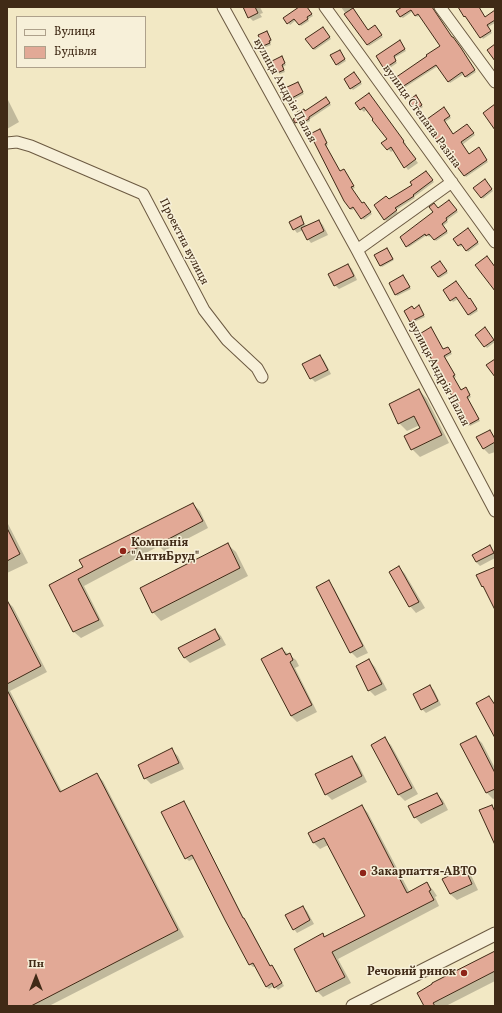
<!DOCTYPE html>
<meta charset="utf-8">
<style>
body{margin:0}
#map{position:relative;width:502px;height:1013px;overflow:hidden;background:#f2e8c4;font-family:Vollkorn,serif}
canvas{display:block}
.frame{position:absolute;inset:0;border:8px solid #402a16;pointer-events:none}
.legend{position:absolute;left:16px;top:16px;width:130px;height:52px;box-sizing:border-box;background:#f7f0d9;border:1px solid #aea18b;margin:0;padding:5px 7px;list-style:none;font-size:12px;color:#402a16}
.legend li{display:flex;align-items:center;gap:8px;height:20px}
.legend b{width:20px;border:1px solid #aea18b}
.north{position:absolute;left:16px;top:957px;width:40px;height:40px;-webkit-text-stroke:3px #f7f0d9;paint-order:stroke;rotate:0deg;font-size:11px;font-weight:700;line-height:16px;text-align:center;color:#402a16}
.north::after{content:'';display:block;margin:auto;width:14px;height:18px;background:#402a16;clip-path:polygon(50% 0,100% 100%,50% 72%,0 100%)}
</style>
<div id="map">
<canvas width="502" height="1013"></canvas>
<div class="frame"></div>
<ul class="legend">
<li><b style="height:5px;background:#f7f0d9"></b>Вулиця</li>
<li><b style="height:11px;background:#e2a996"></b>Будівля</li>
</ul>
<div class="north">Пн</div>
</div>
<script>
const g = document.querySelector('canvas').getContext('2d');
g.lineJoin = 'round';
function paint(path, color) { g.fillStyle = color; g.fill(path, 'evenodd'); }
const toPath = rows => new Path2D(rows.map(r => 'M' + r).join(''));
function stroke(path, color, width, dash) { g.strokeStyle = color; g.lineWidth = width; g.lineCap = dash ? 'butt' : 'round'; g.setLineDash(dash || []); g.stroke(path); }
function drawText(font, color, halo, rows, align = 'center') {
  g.font = font + ' Vollkorn,serif'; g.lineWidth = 3; g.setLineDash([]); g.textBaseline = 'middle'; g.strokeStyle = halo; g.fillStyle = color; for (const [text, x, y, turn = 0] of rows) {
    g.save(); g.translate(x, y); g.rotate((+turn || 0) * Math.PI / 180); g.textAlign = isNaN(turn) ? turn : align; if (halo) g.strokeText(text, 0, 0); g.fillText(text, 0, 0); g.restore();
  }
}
paint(toPath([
 [244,7,260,7,263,13,260,14,262,17,253,21,249,17],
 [301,7,306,7,313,16,308,19,309,21,301,26,296,20,290,25,285,18],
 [341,7,353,7,368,31,375,26,381,34,367,44],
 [404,7,427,7,455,40,476,72,467,78,464,74,450,83,438,66,401,90,393,80,441,46,420,15,417,17,413,11,403,18,401,17,397,11],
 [460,7,478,7,486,18,495,11,495,23,488,27,492,33,483,39],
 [325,30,331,39,315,50,313,49],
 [267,32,272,41,270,42,271,45,266,47,264,46],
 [382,36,383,37,369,46,368,45],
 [401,43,406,51,394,58,397,63,387,70,385,68],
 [341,53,346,61,338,66,337,64],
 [283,59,286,65,283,67,285,72,280,74,278,72],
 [356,75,362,84,353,90,351,88],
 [299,85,304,94,293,100,291,98],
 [369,94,406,144,405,145,418,163,408,170,394,150,391,152,383,143,388,139,367,109,364,112,361,109],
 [7,98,19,122,7,129],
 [417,98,423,107,417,111,416,109],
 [328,100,331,105,310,119,310,121,304,124,302,122,298,124,296,122,306,112],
 [446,110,451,118,445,122,453,135,469,127,475,135,462,145,469,155,480,150,488,162,466,177,424,122],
 [321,132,328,145,326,146,340,172,344,170,346,172,355,188,352,189,362,204,365,205,372,214,364,220,355,208,352,210,350,209,321,155,311,135],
 [427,174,434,182,414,197,415,198,396,210,398,213,386,221,385,219,389,200,414,185],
 [486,182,493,191,483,199,482,197],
 [451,203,458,212,447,220,448,222,443,226,448,233,436,241,431,235,429,237,427,235,409,247,407,246,438,209],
 [300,217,307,227,319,221,323,225,328,235,311,243,308,239,303,230,297,233,294,229],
 [469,231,479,244,468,252,463,245,460,247,459,245],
 [388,250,394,260,382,267,380,265],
 [441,264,448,273,440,278,438,277],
 [348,265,352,269,357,280,339,289,335,285],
 [403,277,411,289,397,296,396,294],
 [444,290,470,300,478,311,470,316,458,299,453,302],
 [419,307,425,317,412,323,405,311,414,310],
 [486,330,495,342,487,348,476,335],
 [449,349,452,354,445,358,456,377,454,378,461,391,466,388,471,397,468,399,480,421,470,426,449,389,448,389,446,388,440,377,442,376,443,350],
 [320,356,324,360,331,374,315,382,311,378],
 [419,390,427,399,449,443,420,457,412,449,422,428,420,425,407,431,399,423],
 [490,431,495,437,495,452,489,454,483,448],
 [193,504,200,511,208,528,164,551,159,546,84,586,104,626,81,638,74,632,50,585,84,568],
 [7,522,28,563,7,573],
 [227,544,236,552,248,576,161,621,153,612],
 [489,547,495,554,495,558,480,566,476,562],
 [399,567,405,574,425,608,416,613,410,606],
 [328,582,334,588,368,653,357,658,351,652],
 [7,601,13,607,47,672,10,691,62,792,97,775,103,781,184,937,49,1006,7,1006],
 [215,630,221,636,226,645,190,663,184,657],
 [282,649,296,660,299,666,295,668,317,712,297,722,291,716,262,659],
 [369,660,375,667,387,690,375,696,369,690],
 [430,687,434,690,441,705,426,713,422,709],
 [476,737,482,743,495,768,495,798,493,799,487,793],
 [385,739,391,745,418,794,405,801,399,795],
 [172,750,178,756,184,769,151,784,145,778],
 [352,757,358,764,367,782,332,800,326,794],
 [437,794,443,800,448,810,421,824,415,817],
 [183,802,186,805,244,919,247,922,271,967,275,969,284,986,278,990,274,986,269,989,266,986,256,966,253,967,250,964,195,858,189,861,186,858],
 [362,806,368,813,410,893,427,884,433,890,437,896,435,897,439,906,338,959,351,983,323,997,317,991,323,935,326,938,366,917,328,845,320,849,314,843,309,834],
 [464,869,471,875,478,890,457,900,450,894],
 [303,907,307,911,314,924,297,933,294,929],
 [495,952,495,981,446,1006,425,1006]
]), '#0003');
const building = toPath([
 [243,7,255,7,258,13,248,18,243,7],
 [299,7,307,7,312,14,307,17,308,19,299,25,294,19,287,24,283,18,299,7],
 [402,7,432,7,452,37,453,37,461,48,475,70,465,77,462,72,448,82,436,65,399,89,392,80,427,56,426,55,440,46,418,14,415,16,411,10,400,17,396,11,402,7],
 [458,7,479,7,485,17,495,10,495,20,487,25,491,31,480,38,465,16,464,17,458,7],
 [353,8,368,30,375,25,382,35,367,45,344,14,353,8],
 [323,27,330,37,313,49,305,39,323,27],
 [267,31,271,40,269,41,270,43,263,46,258,35,267,31],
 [400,40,405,49,394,56,396,61,384,69,376,56,400,40],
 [495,44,495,61,487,50,495,44],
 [340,50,345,59,336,65,330,55,340,50],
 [282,56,285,63,282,65,284,70,277,73,272,61,282,56],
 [354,72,361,82,350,89,344,79,354,72],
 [298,82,303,92,290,99,285,88,298,82],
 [369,93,404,141,403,142,416,159,404,168,391,147,387,150,381,143,387,139,372,120,373,119,364,107,360,110,355,103,369,93],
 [416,95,422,105,415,110,409,100,416,95],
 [326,97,330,103,309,117,309,119,302,123,301,121,295,123,293,119,298,116,297,112,304,109,305,111,326,97],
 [495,104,495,130,483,113,495,104],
 [444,107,450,116,444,120,453,134,467,124,474,133,461,142,469,154,479,147,487,160,464,176,423,122,444,107],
 [320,129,327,143,325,144,340,171,344,169,354,186,351,187,362,203,364,202,371,212,361,219,353,207,350,209,344,201,310,134,320,129],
 [426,171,433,180,413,195,414,196,395,208,397,210,384,220,374,205,386,196,389,199,412,185,410,182,426,171],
 [485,179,492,189,481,198,473,188,485,179],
 [449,200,457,210,446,218,447,220,442,224,447,231,434,240,429,234,426,236,425,234,406,247,400,237,433,212,429,207,434,203,438,208,449,200],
 [301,216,304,224,293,230,289,222,301,216],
 [319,220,324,231,307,240,301,228,319,220],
 [468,228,478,242,466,251,461,244,458,246,453,239,468,228],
 [387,248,393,259,380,266,374,255,387,248],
 [487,256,495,267,495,291,475,265,487,256],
 [440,261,447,271,438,277,431,267,440,261],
 [348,264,354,276,334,286,328,274,348,264],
 [403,275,410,287,395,295,389,283,403,275],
 [456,281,469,299,470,298,477,309,468,315,456,297,450,301,443,290,456,281],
 [419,305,424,315,410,322,404,311,412,306,414,309,419,305],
 [431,327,443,349,448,347,451,352,444,356,455,375,453,376,461,390,466,387,470,395,467,397,479,419,468,425,447,387,445,388,439,377,441,376,418,335,431,327],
 [485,327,494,340,484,347,475,335,485,327],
 [320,355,328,370,310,379,302,364,320,355],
 [495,359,495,377,486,365,495,359],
 [419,389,442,435,411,450,404,436,420,428,414,416,398,424,389,404,419,389],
 [490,430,495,439,495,442,483,449,476,437,490,430],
 [193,503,203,521,157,545,154,539,78,579,99,620,73,632,49,585,83,567,79,560,193,503],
 [7,528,20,554,7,561,7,528],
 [228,543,240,568,152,613,140,588,228,543],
 [490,545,494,553,476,562,472,555,490,545],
 [399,566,419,602,409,607,389,572,399,566],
 [495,567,495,610,483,586,482,587,476,575,495,567],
 [329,580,363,646,350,653,316,587,329,580],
 [7,600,41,666,7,684,7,600],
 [215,629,220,639,184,658,178,648,215,629],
 [282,648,286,655,290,653,293,660,290,662,312,705,291,716,261,659,282,648],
 [369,659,382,684,368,691,356,666,369,659],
 [430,685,438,701,421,710,413,694,430,685],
 [7,690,60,792,97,773,178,930,31,1006,7,1006,7,690],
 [489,696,495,705,495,738,476,703,489,696],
 [476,736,495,773,495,789,486,793,460,744,476,736],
 [385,737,412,788,398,795,371,745,385,737],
 [172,748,179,763,144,779,138,765,172,748],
 [352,756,362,776,325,795,315,774,352,756],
 [437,793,443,804,414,818,408,806,437,793],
 [184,801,243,918,244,918,270,966,272,965,282,983,274,988,272,983,266,987,253,963,249,965,225,920,192,855,185,859,161,812,184,801],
 [362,805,407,893,427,882,431,890,429,891,434,900,332,952,345,977,316,992,294,949,323,933,324,937,365,916,324,838,313,843,308,833,362,805],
 [492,805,495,812,495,845,479,810,492,805],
 [465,868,472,884,450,894,442,879,465,868],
 [303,906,310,920,293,930,285,915,303,906],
 [495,951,495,971,433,1003,435,1006,424,1006,417,993,432,984,432,983,495,951]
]);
paint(building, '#e2a996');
stroke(building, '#402a16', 1);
const minor = toPath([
 [223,7,357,250,495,511],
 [325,7,495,242],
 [440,7,495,82],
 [7,143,17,142,31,146,143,194,204,310,227,340,257,368,262,377],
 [357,250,452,182]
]);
const tertiary = toPath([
 [353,1006,495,934]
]);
stroke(minor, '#6c5a42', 13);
stroke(tertiary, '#6c5a42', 15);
stroke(minor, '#f7f0d9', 11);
stroke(tertiary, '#f7f0d9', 13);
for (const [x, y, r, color] of [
 [123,551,4,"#8f2418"],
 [363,873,4,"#8f2418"],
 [464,973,4,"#8f2418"]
]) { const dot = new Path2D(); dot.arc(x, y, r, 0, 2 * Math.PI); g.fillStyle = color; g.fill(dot); stroke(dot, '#f7f0d9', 1.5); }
drawText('12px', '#402a16', '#f7f0d9', [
 ["вулиця Андрія Палая",284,91,61],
 ["вулиця Степана Разіна",421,117,54],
 ["Проектна вулиця",183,242,63],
 ["вулиця Андрія Палая",438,374,62]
]);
drawText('bold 12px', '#402a16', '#f7f0d9', [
 ["Компанія",131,544],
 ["\"АнтиБруд\"",131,558],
 ["Закарпаття-АВТО",371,873],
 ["Речовий ринок",456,973,"right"]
], 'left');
</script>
